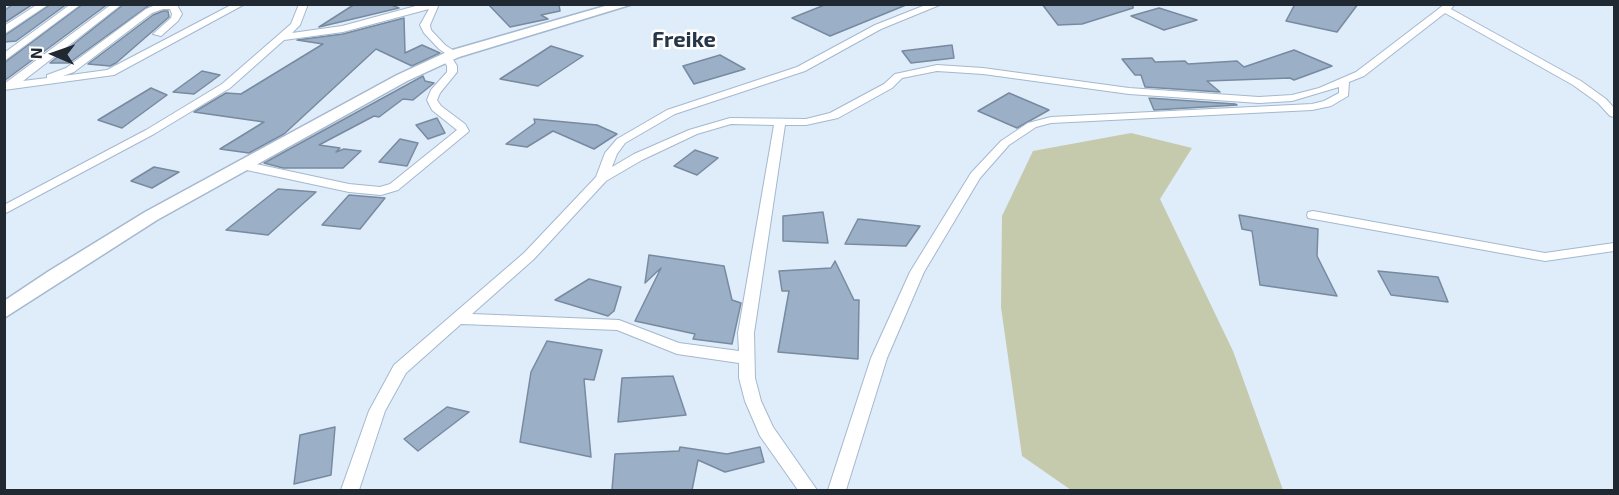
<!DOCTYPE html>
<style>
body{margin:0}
#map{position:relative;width:1619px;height:495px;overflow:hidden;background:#dfecfa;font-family:"Exo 2",sans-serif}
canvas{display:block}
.frame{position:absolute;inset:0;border:6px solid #202831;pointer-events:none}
.north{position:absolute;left:24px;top:24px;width:60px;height:60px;-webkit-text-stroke:4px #fff;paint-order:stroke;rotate:272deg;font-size:16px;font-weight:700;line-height:24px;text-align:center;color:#202831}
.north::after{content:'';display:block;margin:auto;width:21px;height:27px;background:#202831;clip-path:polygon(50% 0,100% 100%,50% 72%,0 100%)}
</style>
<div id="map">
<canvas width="1619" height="495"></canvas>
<div class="frame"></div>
<div class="north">N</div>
</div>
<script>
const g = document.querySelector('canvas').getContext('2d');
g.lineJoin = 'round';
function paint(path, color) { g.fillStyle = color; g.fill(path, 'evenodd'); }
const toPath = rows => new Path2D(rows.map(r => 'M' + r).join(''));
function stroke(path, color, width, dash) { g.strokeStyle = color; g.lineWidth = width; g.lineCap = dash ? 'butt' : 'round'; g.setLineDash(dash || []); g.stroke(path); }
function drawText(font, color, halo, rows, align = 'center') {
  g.font = font + ' "Exo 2",sans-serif'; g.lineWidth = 5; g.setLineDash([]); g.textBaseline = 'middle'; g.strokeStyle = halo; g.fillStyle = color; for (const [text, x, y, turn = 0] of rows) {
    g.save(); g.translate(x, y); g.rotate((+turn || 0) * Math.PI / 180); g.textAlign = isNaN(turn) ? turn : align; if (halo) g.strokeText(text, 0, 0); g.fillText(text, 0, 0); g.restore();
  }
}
paint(toPath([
 [1131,133,1192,148,1160,199,1233,351,1283,490,1071,490,1022,456,1001,307,1002,216,1033,151]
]), '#c6caad');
const building = toPath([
 [13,4,33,4,4,23,4,11,13,4],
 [51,4,67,4,16,41,4,42,4,36,51,4],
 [83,4,108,4,4,81,4,63,83,4],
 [124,4,151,4,69,63,50,63,124,4],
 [355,4,389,4,399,8,319,27,355,4],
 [488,4,559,4,560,11,541,15,548,19,510,27,488,4],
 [827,4,906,4,906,5,830,36,792,18,827,4],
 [1042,4,1133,4,1133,8,1082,24,1058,25,1042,4],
 [1295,4,1358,4,1337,32,1286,21,1295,4],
 [1159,8,1197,20,1164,30,1131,16,1159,8],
 [163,11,168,11,169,17,116,63,110,66,88,64,153,15,163,11],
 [404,18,405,53,422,45,440,53,412,66,376,49,284,134,249,153,220,149,264,122,194,112,226,93,241,94,323,44,297,40,343,34,404,18],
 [952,45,954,58,911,63,902,51,952,45],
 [551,46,583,56,538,86,500,79,551,46],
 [1294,50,1332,66,1294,80,1290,78,1207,81,1220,92,1145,87,1141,75,1135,75,1122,59,1152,58,1155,62,1185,61,1188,64,1237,61,1244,67,1294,50],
 [720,55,745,69,694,84,683,66,720,55],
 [202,71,220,75,194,94,173,92,202,71],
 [423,76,425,81,434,83,413,100,403,99,379,117,374,116,319,145,340,148,336,152,344,149,361,151,343,168,283,168,264,163,423,76],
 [151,88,167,95,122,128,98,120,151,88],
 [1009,93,1049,110,1017,128,978,111,1009,93],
 [1149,98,1235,104,1237,105,1154,110,1149,98],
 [437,118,445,133,428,139,416,125,437,118],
 [534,119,597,125,617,134,594,149,553,131,527,147,506,144,535,123,534,119],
 [400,139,418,143,407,166,379,162,400,139],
 [695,150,718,158,697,175,674,166,695,150],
 [154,167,179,172,152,188,131,181,154,167],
 [278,189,316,192,268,235,226,230,278,189],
 [349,195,385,198,360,229,322,225,349,195],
 [823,212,828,243,783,241,783,216,823,212],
 [1239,215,1318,229,1317,256,1337,296,1260,285,1252,231,1242,229,1239,215],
 [858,219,920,226,906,246,845,244,858,219],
 [649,255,724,266,732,300,741,303,732,344,693,339,695,334,635,321,661,268,645,283,649,255],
 [835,261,854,300,859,300,858,359,778,352,789,291,782,291,779,271,831,268,835,261],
 [1378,271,1438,277,1448,302,1391,295,1378,271],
 [589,279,621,287,614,311,608,316,555,300,589,279],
 [547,341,602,350,594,380,584,379,591,457,520,442,531,372,547,341],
 [673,376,686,415,618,422,622,378,673,376],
 [447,407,469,412,418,451,404,439,447,407],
 [335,427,331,475,294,484,300,435,335,427],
 [680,447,727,454,760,447,764,462,725,472,698,460,692,490,612,490,615,454,679,451,680,447]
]);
paint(building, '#9bafc6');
stroke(building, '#778aa0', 1.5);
const minor = toPath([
 [4,4,11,4,4,9,4,4],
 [38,4,49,4,4,34,4,26,38,4],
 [71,4,81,4,4,61,4,53,71,4],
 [112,4,122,4,23,81,47,78,47,75,66,68,146,9,158,4,177,5,182,14,178,21,161,36,153,34,171,18,172,14,170,9,163,9,152,13,74,72,63,76,107,70,233,4,245,4,114,75,4,90,4,84,112,4],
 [299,4,308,4,300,25,292,33,342,26,423,4,439,4,430,25,431,30,445,45,459,54,451,56,457,66,457,72,440,93,437,100,441,106,465,124,469,131,467,133,398,190,381,195,349,192,242,169,236,165,242,161,349,184,380,187,390,184,457,130,432,110,427,100,431,90,447,72,447,66,441,56,445,53,439,49,424,33,420,25,429,9,343,32,284,40,230,88,154,134,4,214,4,205,146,130,222,84,291,24,299,4],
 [928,4,942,4,881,29,805,71,675,114,625,143,617,154,612,167,634,154,689,130,730,118,806,119,830,113,884,84,895,74,937,65,983,68,1129,88,1259,97,1292,95,1319,88,1356,72,1445,4,1455,4,1451,9,1581,81,1606,99,1614,108,1614,117,1610,116,1598,103,1573,85,1445,13,1364,76,1349,82,1348,96,1331,106,1312,110,1051,123,1036,127,1009,145,980,178,924,272,887,358,846,490,828,490,871,358,910,272,971,173,1001,141,1028,123,1051,117,1312,104,1324,101,1339,93,1339,87,1292,101,1259,103,1129,94,983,74,937,71,902,78,892,88,838,118,806,125,785,125,754,333,755,378,761,401,773,427,817,490,798,490,760,436,745,401,739,378,739,363,677,354,617,330,461,324,406,373,385,411,359,490,341,490,369,411,394,365,524,253,596,177,605,153,617,139,667,110,797,67,875,25,928,4],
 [731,124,774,125,738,333,739,351,679,343,619,320,472,314,534,259,606,181,642,160,697,134,731,124],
 [1313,211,1545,253,1614,243,1614,251,1545,261,1308,218,1307,215,1308,212,1313,211]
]);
const tertiary = toPath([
 [612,4,633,4,459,57,407,81,157,220,4,318,4,301,49,271,145,212,397,75,449,51,612,4]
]);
stroke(minor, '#a4b8cf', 2);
stroke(tertiary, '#a4b8cf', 3);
paint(minor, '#fff');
paint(tertiary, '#fff');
drawText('bold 22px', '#26374a', '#fff', [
 ["Freike",684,40]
]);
</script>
